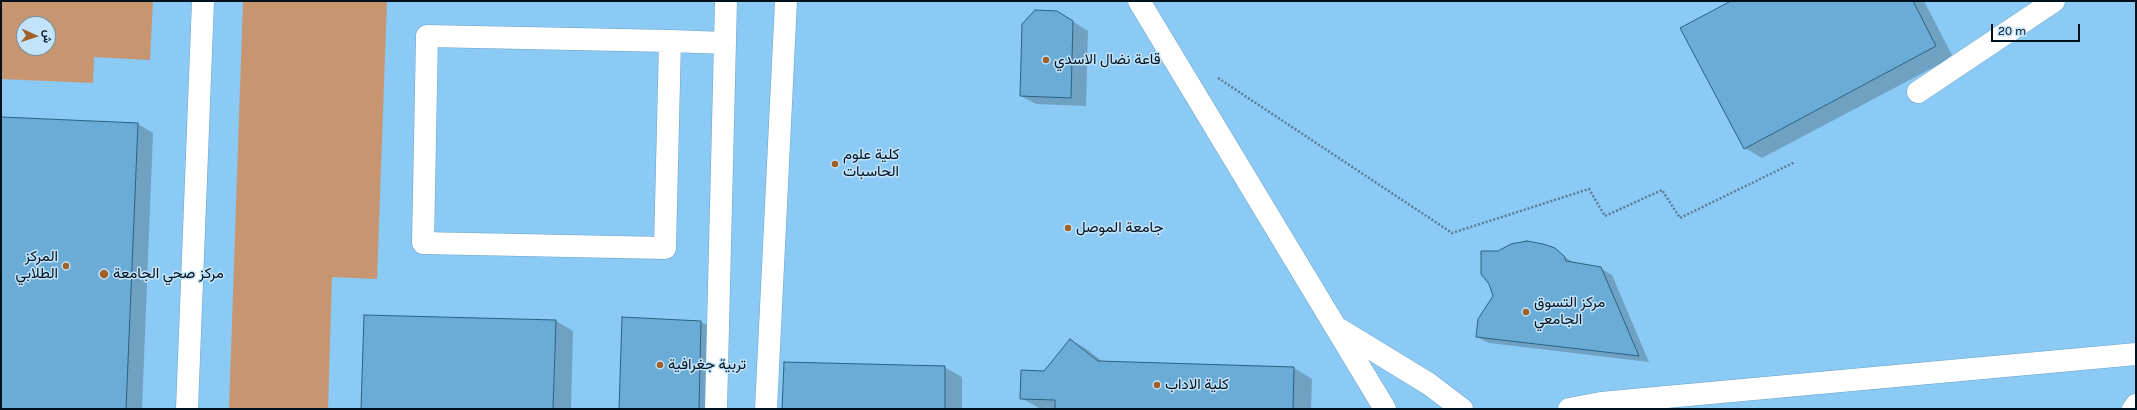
<!DOCTYPE html>
<meta charset="utf-8">
<style>
body{margin:0}
#map{position:relative;width:2137px;height:410px;overflow:hidden;background:#a0d9ff;font-family:Karla,Vazirmatn,sans-serif}
canvas{display:block}
.frame{position:absolute;inset:0;border:2px solid #00111e;pointer-events:none}
.north{position:absolute;left:16px;top:16px;width:40px;height:40px;box-sizing:border-box;background:#c2e3fa;border:1px solid #748fa2;border-radius:50%;rotate:93deg;font-size:11px;font-weight:700;line-height:16px;text-align:center;color:#00111e}
.north::after{content:'';display:block;margin:auto;width:14px;height:18px;background:#a06029;clip-path:polygon(50% 0,100% 100%,50% 72%,0 100%)}
.scale{position:absolute;left:1991px;top:24px;width:89px;height:18px;box-sizing:border-box;border:2px solid #00111e;border-top:0;padding-left:5px;font-size:12px;line-height:14px;white-space:nowrap;color:#00111e;-webkit-text-stroke:3px #c2e3fa;paint-order:stroke}
</style>
<div id="map">
<canvas width="2137" height="410"></canvas>
<div class="frame"></div>
<div class="north">ش</div>
<div class="scale">20 m</div>
</div>
<script>
const ctx = document.querySelector('canvas').getContext('2d');
ctx.lineJoin = 'round';
function fillPath(path, color) {
  ctx.fillStyle = color;
  ctx.fill(path, 'evenodd');
}
function toPath(rows) {
  const path = new Path2D();
  for (const r of rows) {
    path.moveTo(r[0], r[1]);
    for (let i = 2; i < r.length; i += 2) path.lineTo(r[i], r[i + 1]);
  }
  return path;
}
function strokePath(path, color, width, dash) {
  ctx.strokeStyle = color;
  ctx.lineWidth = width;
  ctx.lineCap = dash ? 'butt' : 'round';
  ctx.setLineDash(dash || []);
  ctx.stroke(path);
}
function label(font, color, halo, rows, align = 'center') {
  ctx.font = font + ' Karla,Vazirmatn,sans-serif';
  ctx.lineWidth = 3;
  ctx.setLineDash([]);
  ctx.textBaseline = 'middle';
  ctx.strokeStyle = halo;
  ctx.fillStyle = color;
  for (const [text, x, y, turn = 0] of rows) {
    ctx.save();
    ctx.translate(x, y);
    ctx.rotate((+turn || 0) * Math.PI / 180);
    ctx.textAlign = isNaN(turn) ? turn : align;
    if (halo) ctx.strokeText(text, 0, 0);
    ctx.fillText(text, 0, 0);
    ctx.restore();
  }
}
fillPath(toPath([
 [1,1,2136,1,2136,409,1,409],
 [24,24,48,24,48,48,24,48]
]), '#8bcaf4');
fillPath(toPath([
 [1,1,153,1,150,60,94,57,93,83,1,79],
 [24,24,48,24,48,48,24,48],
 [243,1,387,1,377,279,332,277,328,409,229,409]
]), '#c79671');
fillPath(toPath([
 [1734,1,1924,1,1953,57,1762,158,1745,148],
 [1072,21,1088,31,1086,106,1036,104,1021,96],
 [1,118,138,124,153,133,142,409,1,409],
 [1554,249,1575,264,1600,268,1612,275,1649,362,1489,343,1477,337],
 [623,318,701,322,719,332,716,409,620,409],
 [556,321,573,331,571,409,362,409],
 [1071,340,1088,350,1103,362,1294,368,1312,379,1311,409,1056,409,1039,408,1021,398],
 [944,367,962,377,962,409,783,409]
]), '#0003');
const building = toPath([
 [1731,1,1913,1,1936,46,1744,149,1680,28,1731,1],
 [1035,10,1057,11,1073,21,1071,98,1020,96,1022,24,1035,10],
 [1,117,138,123,126,409,1,409,1,117],
 [1527,241,1543,244,1555,248,1564,256,1566,261,1601,267,1639,356,1476,337,1478,319,1493,296,1489,284,1481,274,1481,251,1498,251,1511,244,1527,241],
 [364,315,556,320,553,409,361,409,364,315],
 [622,317,701,321,699,409,619,409,622,317],
 [1070,339,1098,361,1294,367,1293,409,1055,409,1055,400,1020,399,1021,370,1044,371,1070,339],
 [784,362,945,366,945,409,782,409,784,362]
]);
fillPath(building, '#6aacd5');
strokePath(building, '#2b6282', 1);
const minor = toPath([
 [1139,1,1385,409],
 [427,36,670,41,665,248,423,243,427,36],
 [670,41,725,43],
 [1918,92,2054,1],
 [1339,329,1429,384,1462,409],
 [187,409,203,1],
 [716,409,726,1],
 [766,409,786,1],
 [1569,409,1601,403,2136,354],
 [2133,409,2136,405]
]);
strokePath(minor, '#6ba2c6', 23);
strokePath(toPath([
 [1218,78,1452,233,1589,189,1605,216,1662,190,1680,218,1795,162]
]), '#567c97', 2.5, [2, 2]);
strokePath(minor, '#fff', 22);
for (const [x, y, r, color] of [
 [1046,60,4,"#a06029"],
 [835,164,4,"#a06029"],
 [1068,228,4,"#a06029"],
 [66,266,4,"#a06029"],
 [104,274,5,"#a06029"],
 [1526,312,4,"#a06029"],
 [660,365,4,"#a06029"],
 [1157,385,4,"#a06029"]
]) {
  const dot = new Path2D();
  dot.arc(x, y, r, 0, 2 * Math.PI);
  ctx.fillStyle = color;
  ctx.fill(dot);
  strokePath(dot, '#c2e3fa', 1.5);
}
label('15px', '#00111e', '#c2e3fa', [
 ["قاعة نضال الاسدي",1054,60],
 ["كلية علوم",843,155],
 ["الحاسبات",843,172],
 ["جامعة الموصل",1076,228],
 ["المركز",58,257,"right"],
 ["الطلابي",58,274,"right"],
 ["مركز صحي الجامعة",113,274],
 ["مركز التسوق",1534,303],
 ["الجامعي",1534,320],
 ["تربية جغرافية",668,365],
 ["كلية الاداب",1165,385]
], 'left');
</script>
